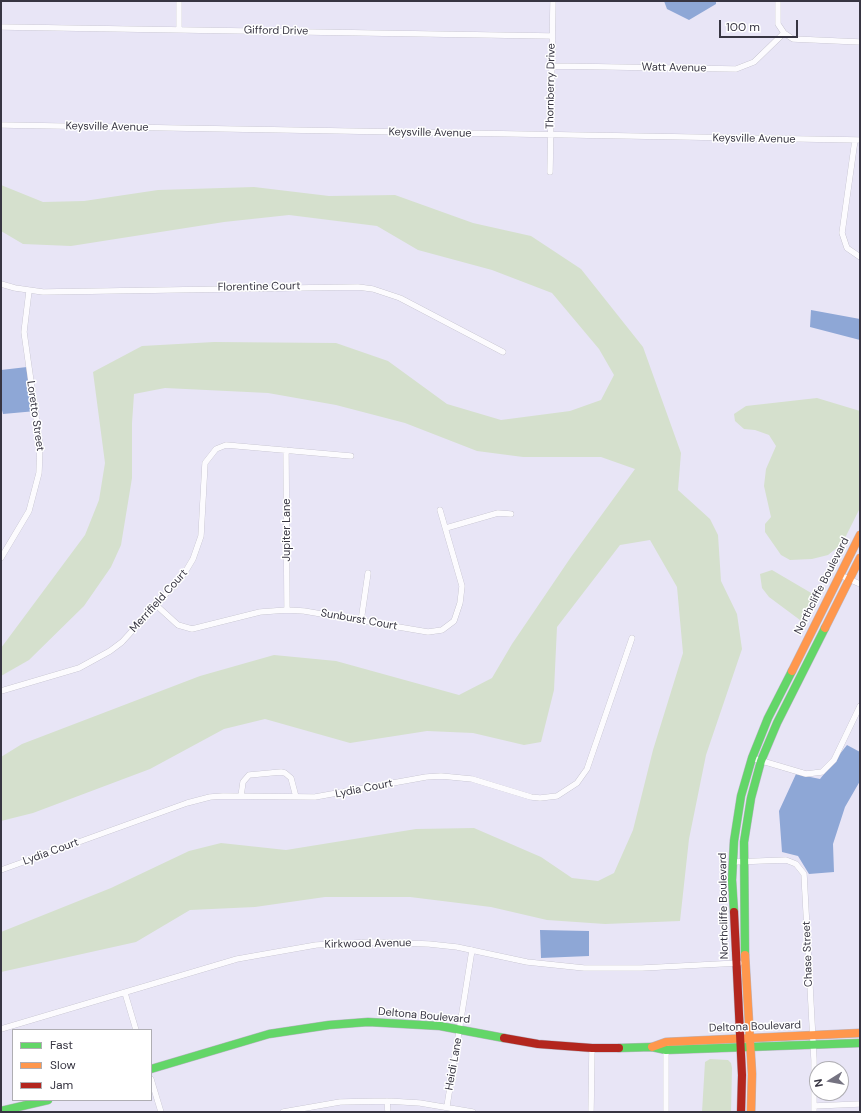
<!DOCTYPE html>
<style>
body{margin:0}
#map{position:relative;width:861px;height:1113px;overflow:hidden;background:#e8e5f6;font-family:"DM Sans",sans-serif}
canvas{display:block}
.frame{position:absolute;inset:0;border:2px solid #373542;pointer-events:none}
.legend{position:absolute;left:12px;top:1029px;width:140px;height:72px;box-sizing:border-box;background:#fff;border:1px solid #afaeb3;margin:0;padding:5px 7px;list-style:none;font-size:12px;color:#373542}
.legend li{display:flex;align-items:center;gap:8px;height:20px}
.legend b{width:20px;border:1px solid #afaeb3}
.north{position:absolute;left:809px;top:1061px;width:40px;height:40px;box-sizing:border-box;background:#fff;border:1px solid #afaeb3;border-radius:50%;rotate:259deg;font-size:11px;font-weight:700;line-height:16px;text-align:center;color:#373542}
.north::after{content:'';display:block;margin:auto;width:14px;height:18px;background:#757381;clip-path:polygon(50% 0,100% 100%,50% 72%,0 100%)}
.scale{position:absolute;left:719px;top:20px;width:79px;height:18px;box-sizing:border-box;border:2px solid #373542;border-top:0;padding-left:5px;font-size:12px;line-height:14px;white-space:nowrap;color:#373542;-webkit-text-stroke:3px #fff;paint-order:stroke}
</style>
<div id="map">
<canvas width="861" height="1113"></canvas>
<div class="frame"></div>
<ul class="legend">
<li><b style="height:5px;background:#63d668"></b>Fast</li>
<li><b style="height:5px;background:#ff974d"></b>Slow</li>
<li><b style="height:5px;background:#b3261e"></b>Jam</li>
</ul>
<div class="north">N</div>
<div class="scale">100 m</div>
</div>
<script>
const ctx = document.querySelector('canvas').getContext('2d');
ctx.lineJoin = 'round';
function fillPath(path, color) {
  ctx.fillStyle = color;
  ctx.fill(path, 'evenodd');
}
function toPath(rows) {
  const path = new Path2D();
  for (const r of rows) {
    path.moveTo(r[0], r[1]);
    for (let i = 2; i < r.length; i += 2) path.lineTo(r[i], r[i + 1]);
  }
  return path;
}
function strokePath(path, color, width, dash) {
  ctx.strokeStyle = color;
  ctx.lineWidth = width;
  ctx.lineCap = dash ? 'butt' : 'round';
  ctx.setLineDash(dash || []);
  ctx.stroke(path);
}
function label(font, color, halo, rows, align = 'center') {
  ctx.font = font + ' "DM Sans",sans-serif';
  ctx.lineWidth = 3;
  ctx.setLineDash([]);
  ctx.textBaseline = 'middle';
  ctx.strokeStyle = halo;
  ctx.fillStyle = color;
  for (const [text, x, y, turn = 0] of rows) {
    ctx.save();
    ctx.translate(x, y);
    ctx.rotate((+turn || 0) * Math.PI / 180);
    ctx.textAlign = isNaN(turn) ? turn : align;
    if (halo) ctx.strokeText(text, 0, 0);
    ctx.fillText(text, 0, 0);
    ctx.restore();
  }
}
fillPath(toPath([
 [1,185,43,202,84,201,158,190,254,187,329,196,395,195,473,223,531,236,581,269,643,347,681,453,678,490,710,519,718,535,721,581,737,614,742,649,706,755,689,839,680,921,605,924,547,920,491,907,410,897,325,897,255,907,190,910,136,942,1,972,1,932,111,888,189,851,221,843,286,850,416,829,474,828,541,857,572,878,598,881,614,873,633,830,653,750,683,653,677,587,650,540,620,545,557,627,554,690,541,742,524,745,473,733,427,731,350,743,265,719,224,729,150,769,33,813,1,821,1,757,22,744,200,676,274,655,336,661,459,695,492,678,512,644,571,557,635,469,601,457,523,457,477,451,405,423,336,405,268,393,165,388,134,394,132,423,132,478,121,545,111,567,84,606,29,660,1,676,1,648,85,535,99,500,105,463,93,372,142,346,214,342,336,343,388,361,447,404,501,420,570,411,601,400,614,375,599,349,552,293,492,270,418,250,377,226,289,215,224,222,71,246,23,244,1,231],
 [817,398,860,411,860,508,846,536,838,547,828,555,812,559,790,560,781,555,765,532,765,524,771,517,764,486,766,469,776,446,769,435,755,430,744,429,735,421,734,414,746,406],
 [772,570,818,597,804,623,769,597,762,588,760,574],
 [710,1059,728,1060,731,1063,732,1068,731,1112,702,1112,705,1062]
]), '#d5e0cd');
fillPath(toPath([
 [664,1,716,1,716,4,689,20,667,9],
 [811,310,860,319,860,340,810,327],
 [27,367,36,411,3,414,1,406,1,370],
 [847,745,860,752,860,781,845,807,833,844,834,872,809,874,798,856,782,852,779,811,796,774,820,779],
 [540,930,589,931,589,956,541,958]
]), '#8ea7d6');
const street = toPath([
 [778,1,778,24,784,33,793,39,860,42],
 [1,27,552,36],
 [179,30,179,1],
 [551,66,736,69,754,62,784,33],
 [1,125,860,140],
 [855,140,842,233,847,248,860,257],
 [550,172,553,1],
 [1,284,15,288,43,292,358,287,373,289,400,298,503,352],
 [286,450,287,610],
 [446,528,498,513,511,514],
 [1,558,29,511,39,473,40,445,24,332,29,291],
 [840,575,860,584],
 [156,605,178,625,192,629,260,612,287,610,304,611,428,632,442,630,454,621,460,603,462,586,440,510],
 [361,621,368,573],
 [1,691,79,668,110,651,122,642,184,574,193,559,201,536,205,463,216,449,226,445,351,456],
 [752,758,806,774,822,772,834,760,860,706],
 [241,796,243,782,249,775,281,772,285,773,291,778,296,797],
 [733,862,786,860,796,864,804,874,814,1060,814,1112],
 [1,870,187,803,210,797,223,796,315,797,426,777,441,776,472,779,531,797,540,798,557,796,577,783,587,769,632,638],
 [125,993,136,1030],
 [1,1029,237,959,316,945,372,942,429,944,457,947,527,962,584,968,642,968,739,963],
 [666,1046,666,1112],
 [151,1079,161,1112],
 [387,1101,388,1112],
 [447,1106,472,950],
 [814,1106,860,1104],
 [283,1112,340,1102,387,1101,420,1103,473,1112],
 [591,1112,592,1048]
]);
const fast = toPath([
 [734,912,732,880,734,841,741,796,752,758,768,718,792,671],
 [745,955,744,842,751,798,761,761,777,723,825,628],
 [619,1048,652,1047,666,1050,860,1043],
 [151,1069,269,1034,329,1025,368,1022,440,1026,504,1038],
 [1,1111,48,1100]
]);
const slow = toPath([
 [825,628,860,558],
 [792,671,860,535],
 [745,955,752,1074,751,1112],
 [652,1047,666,1042,860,1033]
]);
const jam = toPath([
 [734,912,742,1075,741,1112],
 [504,1038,538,1044,592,1048,619,1048]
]);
strokePath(street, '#b8b6c3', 6);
strokePath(fast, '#b8b6c3', 9);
strokePath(slow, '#b8b6c3', 9);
strokePath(jam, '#b8b6c3', 9);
strokePath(street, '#fcfbfe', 5.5);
strokePath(fast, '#63d668', 8);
strokePath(slow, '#ff974d', 8);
strokePath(jam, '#b3261e', 8);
label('11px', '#373542', '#fff', [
 ["Gifford Drive",276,31,1],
 ["Watt Avenue",674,68,1],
 ["Thornberry Drive",551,86,-89],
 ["Keysville Avenue",107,127,1],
 ["Keysville Avenue",430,133,1],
 ["Keysville Avenue",754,139,1],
 ["Florentine Court",259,287,-1],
 ["Loretto Street",35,416,82],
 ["Jupiter Lane",287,530,-90],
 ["Northcliffe Boulevard",822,586,-63],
 ["Merrifield Court",159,601,-48],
 ["Sunburst Court",359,620,10],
 ["Lydia Court",364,789,-11],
 ["Lydia Court",51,852,-20],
 ["Northcliffe Boulevard",724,906,-91],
 ["Kirkwood Avenue",368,944,-1],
 ["Chase Street",808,954,-92],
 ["Deltona Boulevard",424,1016,5],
 ["Deltona Boulevard",755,1027,-2],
 ["Heidi Lane",454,1064,-80]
]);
</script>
